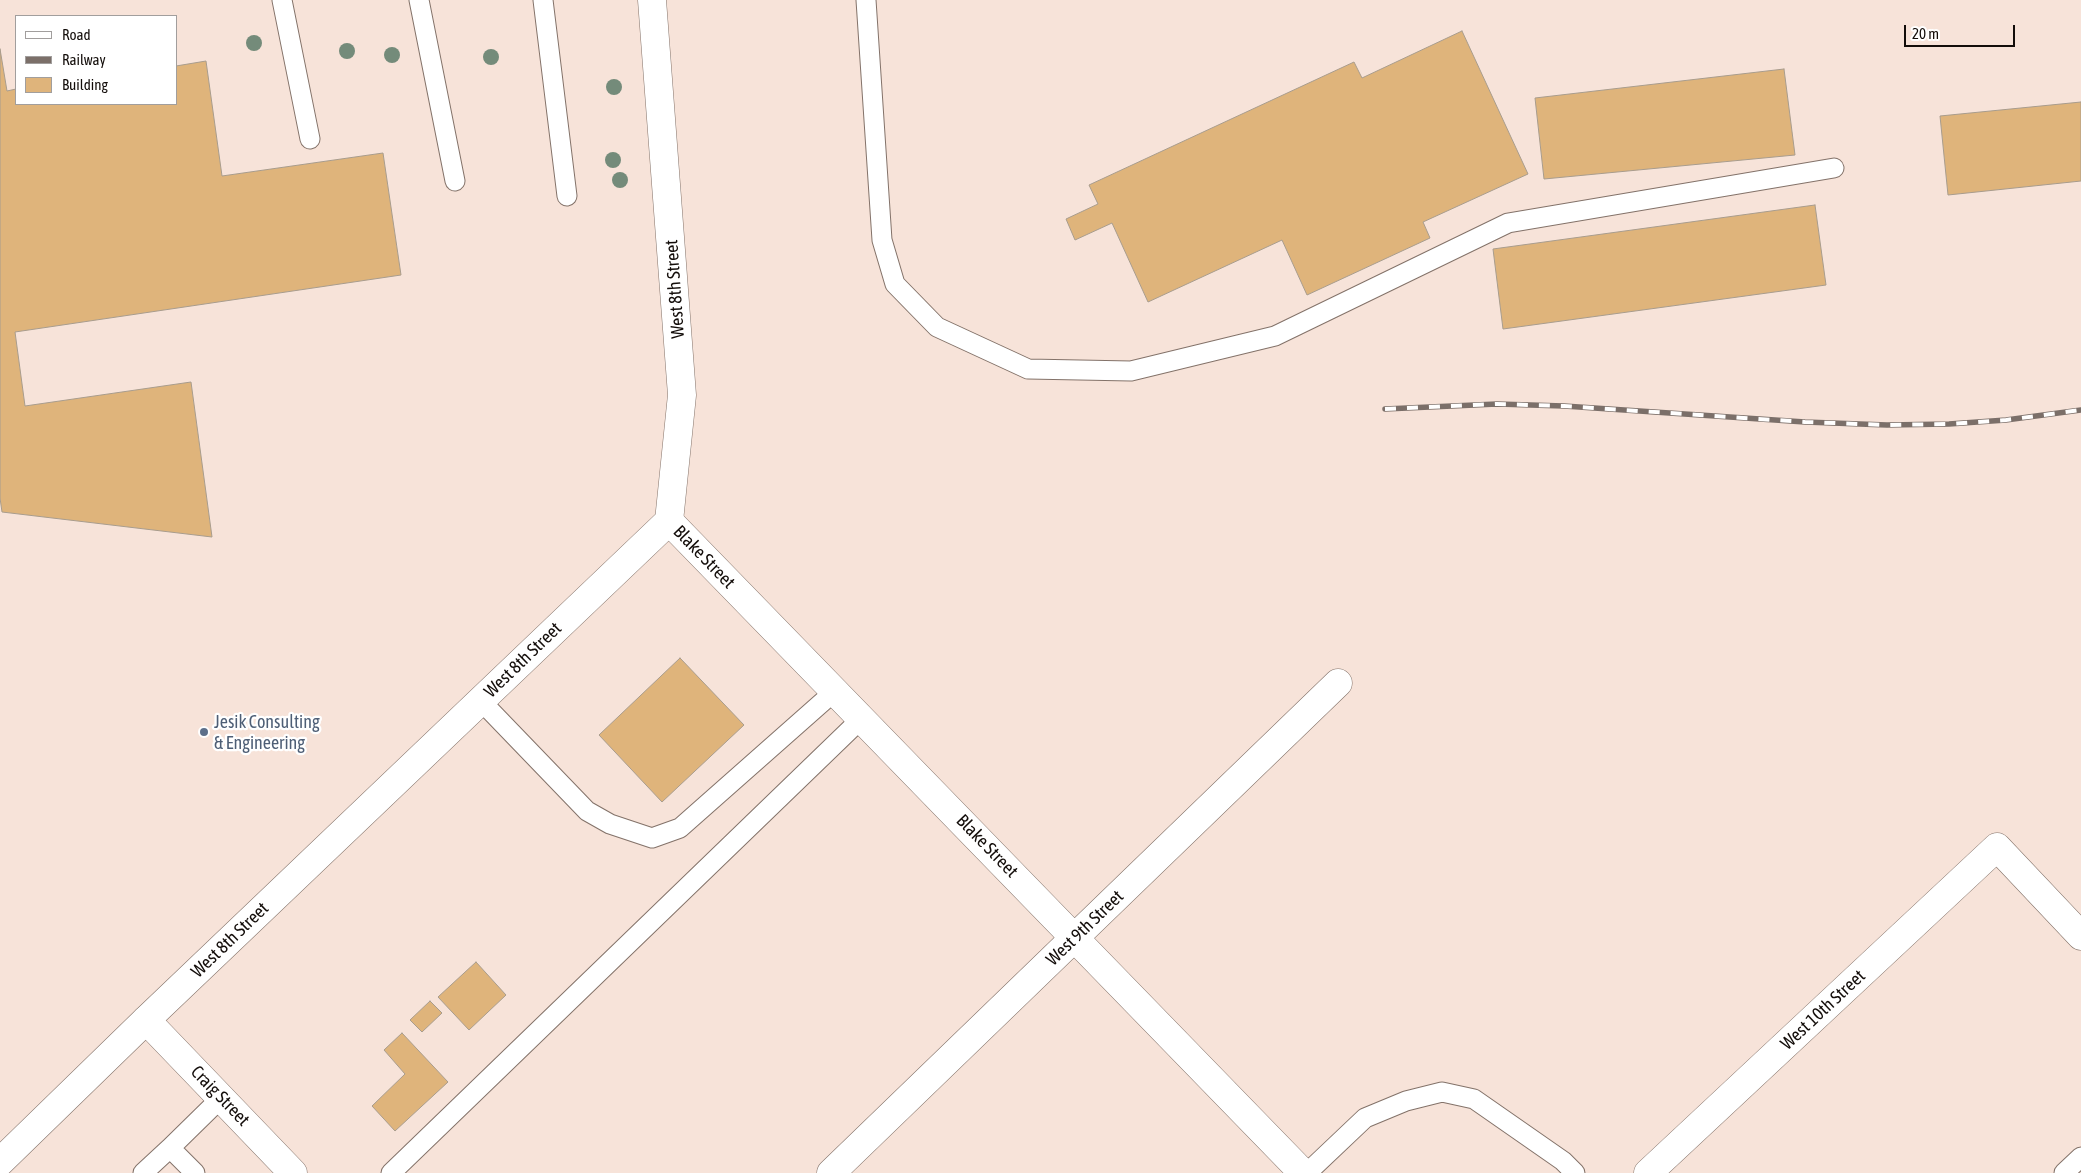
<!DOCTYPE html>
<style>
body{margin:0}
#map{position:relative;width:2081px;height:1173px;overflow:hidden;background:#f7e3d9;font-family:"Asap Condensed",sans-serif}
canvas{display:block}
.legend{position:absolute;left:15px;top:15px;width:162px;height:90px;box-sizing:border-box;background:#fff;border:1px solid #a19e9d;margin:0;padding:6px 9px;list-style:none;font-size:15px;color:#130d0a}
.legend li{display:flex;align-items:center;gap:10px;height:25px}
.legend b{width:25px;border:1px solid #a19e9d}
.scale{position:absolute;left:1904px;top:25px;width:111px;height:22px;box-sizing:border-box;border:2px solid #130d0a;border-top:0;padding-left:6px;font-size:15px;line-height:18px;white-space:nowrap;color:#130d0a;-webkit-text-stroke:4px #fff;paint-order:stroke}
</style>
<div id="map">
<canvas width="2081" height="1173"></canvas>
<ul class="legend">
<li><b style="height:6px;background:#fff"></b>Road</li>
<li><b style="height:6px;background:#7b6f69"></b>Railway</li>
<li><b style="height:14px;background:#dfb47b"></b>Building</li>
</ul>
<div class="scale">20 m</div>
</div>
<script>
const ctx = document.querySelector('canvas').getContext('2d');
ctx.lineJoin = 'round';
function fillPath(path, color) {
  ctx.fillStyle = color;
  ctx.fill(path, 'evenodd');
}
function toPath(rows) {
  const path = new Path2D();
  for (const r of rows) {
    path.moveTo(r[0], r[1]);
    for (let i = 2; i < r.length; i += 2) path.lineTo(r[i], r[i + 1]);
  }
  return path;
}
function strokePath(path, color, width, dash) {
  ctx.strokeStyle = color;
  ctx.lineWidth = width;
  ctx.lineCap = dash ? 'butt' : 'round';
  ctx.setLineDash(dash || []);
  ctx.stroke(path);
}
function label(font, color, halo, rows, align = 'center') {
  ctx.font = font + ' "Asap Condensed",sans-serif';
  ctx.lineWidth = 4.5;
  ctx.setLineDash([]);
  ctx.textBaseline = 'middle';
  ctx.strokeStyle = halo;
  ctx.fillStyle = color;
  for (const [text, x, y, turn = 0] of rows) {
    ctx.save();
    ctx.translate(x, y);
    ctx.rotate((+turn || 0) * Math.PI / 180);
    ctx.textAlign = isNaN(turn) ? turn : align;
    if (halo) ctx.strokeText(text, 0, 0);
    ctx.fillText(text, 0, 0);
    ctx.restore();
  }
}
const building = toPath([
 [1462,31,1528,174,1423,222,1430,238,1307,295,1282,240,1148,302,1112,223,1075,240,1066,219,1098,204,1089,185,1354,62,1362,78,1462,31],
 [0,49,7,91,16,89,16,104,176,104,176,66,206,61,222,176,383,153,401,275,15,332,25,406,191,382,212,537,2,512,0,498,0,49],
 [1784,69,1795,155,1544,179,1535,98,1784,69],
 [2081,102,2081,181,1948,195,1940,116,2081,102],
 [1815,205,1826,285,1503,329,1493,249,1815,205],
 [680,658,744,725,662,802,599,735,680,658],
 [476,962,506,995,469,1030,438,997,476,962],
 [430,1001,442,1013,422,1032,410,1020,430,1001],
 [402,1033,448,1082,395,1131,372,1106,405,1074,384,1050,402,1033]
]);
fillPath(building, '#dfb47b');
strokePath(building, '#a89c8d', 1);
const service = toPath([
 [282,0,310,139],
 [419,0,455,181],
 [543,0,567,196],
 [866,0,882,240,895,284,937,327,1028,369,1131,371,1275,336,1508,223,1834,168],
 [481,701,587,811,610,824,652,838,680,828,835,691],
 [170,1148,221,1098],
 [143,1173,170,1148,195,1173],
 [391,1173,861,719],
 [1307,1173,1365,1118,1406,1101,1442,1092,1474,1099,1563,1161,1575,1173],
 [2064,1173,2081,1157]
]);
const minor = toPath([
 [669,521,1303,1173],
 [146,1020,293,1173],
 [831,1173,1338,683],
 [1648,1173,1997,847,2081,936]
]);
const tertiary = toPath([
 [0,1162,146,1020,669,521,682,395,652,0]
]);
strokePath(service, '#837269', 21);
strokePath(minor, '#837269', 29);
strokePath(tertiary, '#837269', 29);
strokePath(service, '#fff', 19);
strokePath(minor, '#fff', 28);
strokePath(tertiary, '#fff', 28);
const rail = toPath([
 [1385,409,1497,404,1564,406,1805,422,1887,425,1949,424,2006,420,2081,410]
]);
strokePath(rail, '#7b6f69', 5.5);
strokePath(rail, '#fff', 4, [11]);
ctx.fillStyle = '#748b7a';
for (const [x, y] of [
 [254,43],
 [347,51],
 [392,55],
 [491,57],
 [614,87],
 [613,160],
 [620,180]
]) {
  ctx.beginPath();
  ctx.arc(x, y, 8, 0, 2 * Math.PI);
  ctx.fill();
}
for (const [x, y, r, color] of [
 [204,732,5,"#5c6f8a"]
]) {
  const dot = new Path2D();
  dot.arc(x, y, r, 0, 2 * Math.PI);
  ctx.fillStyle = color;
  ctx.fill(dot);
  strokePath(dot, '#fff', 2);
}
label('18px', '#130d0a', '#fff', [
 ["West 8th Street",675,289,-94],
 ["Blake Street",704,557,46],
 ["West 8th Street",523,660,-44],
 ["Blake Street",987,846,46],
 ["West 9th Street",1085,928,-44],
 ["West 8th Street",230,940,-44],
 ["West 10th Street",1823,1010,-43],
 ["Craig Street",220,1096,46]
]);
label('18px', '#4e5e75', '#fff', [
 ["Jesik Consulting",214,722],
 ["& Engineering",214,743]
], 'left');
</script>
